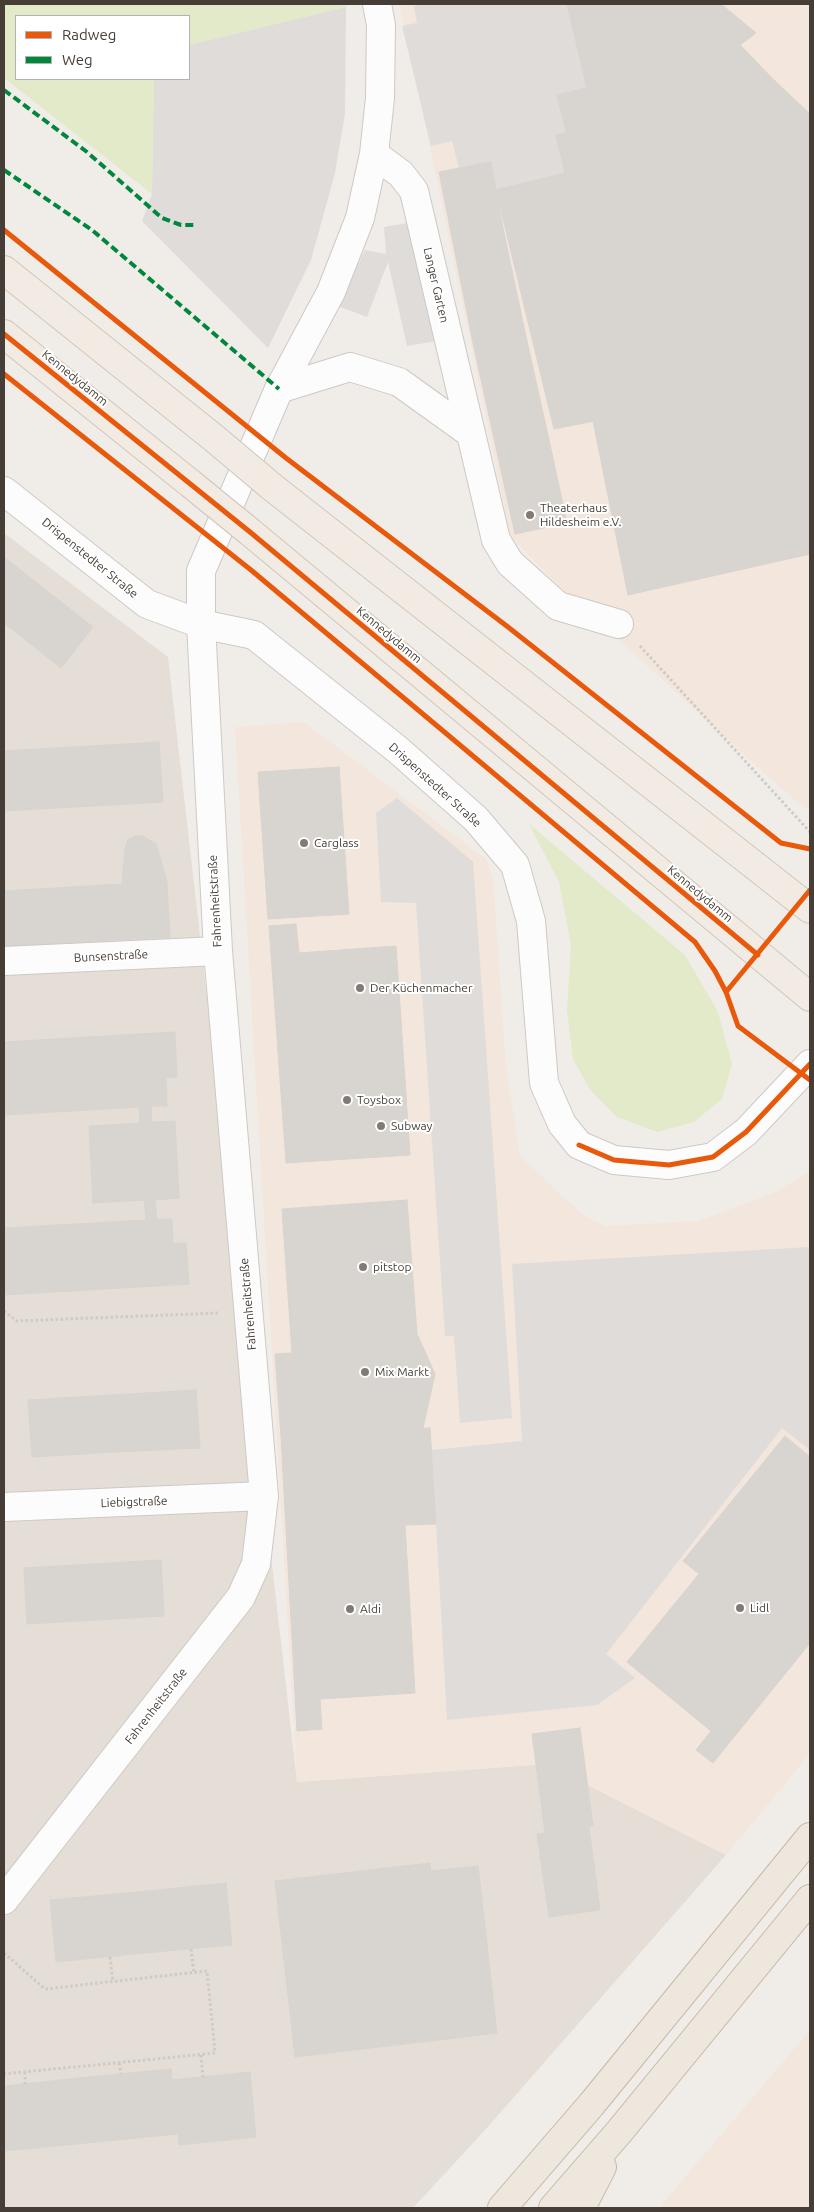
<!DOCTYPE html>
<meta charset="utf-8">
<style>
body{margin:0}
#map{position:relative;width:814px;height:2212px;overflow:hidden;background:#f0ede9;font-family:Ubuntu,sans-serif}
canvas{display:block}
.frame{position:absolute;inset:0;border:5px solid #463d36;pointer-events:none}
.legend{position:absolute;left:15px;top:15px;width:175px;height:65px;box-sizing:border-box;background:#fff;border:1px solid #b5b1af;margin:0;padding:6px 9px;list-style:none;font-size:15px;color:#463d36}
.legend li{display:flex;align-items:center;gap:10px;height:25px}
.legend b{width:25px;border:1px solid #b5b1af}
</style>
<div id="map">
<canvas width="814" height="2212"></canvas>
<div class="frame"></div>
<ul class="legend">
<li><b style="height:6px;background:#e8590c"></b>Radweg</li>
<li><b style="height:6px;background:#00873e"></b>Weg</li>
</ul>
</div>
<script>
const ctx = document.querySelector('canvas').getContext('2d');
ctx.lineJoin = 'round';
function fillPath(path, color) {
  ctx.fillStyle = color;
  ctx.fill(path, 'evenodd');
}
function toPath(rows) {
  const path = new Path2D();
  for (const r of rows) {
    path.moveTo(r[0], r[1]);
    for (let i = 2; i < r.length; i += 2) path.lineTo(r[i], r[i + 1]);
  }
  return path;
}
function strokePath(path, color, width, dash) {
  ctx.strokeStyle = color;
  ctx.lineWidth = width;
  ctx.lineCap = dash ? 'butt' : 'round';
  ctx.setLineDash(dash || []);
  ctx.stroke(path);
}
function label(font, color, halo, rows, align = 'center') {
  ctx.font = font + ' Ubuntu,sans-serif';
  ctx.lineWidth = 4;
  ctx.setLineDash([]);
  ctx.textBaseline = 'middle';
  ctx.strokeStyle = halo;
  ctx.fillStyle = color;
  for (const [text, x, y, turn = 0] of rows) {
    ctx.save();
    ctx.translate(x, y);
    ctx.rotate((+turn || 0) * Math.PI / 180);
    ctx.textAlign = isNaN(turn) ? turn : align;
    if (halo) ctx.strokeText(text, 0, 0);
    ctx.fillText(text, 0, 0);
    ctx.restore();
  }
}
fillPath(toPath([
 [4,533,168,657,297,1782,546,1764,726,1855,485,2130,413,2208,4,2208]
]), '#e4ded6');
fillPath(toPath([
 [400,4,810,4,810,810,793,799,564,590,511,538],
 [304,722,486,859,493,878,506,1066,520,1156,583,1215,606,1226,698,1221,776,1192,810,1171,810,1754,726,1855,546,1764,297,1782,235,727],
 [810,2030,810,2208,662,2208,663,2203]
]), '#f3e6dc');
fillPath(toPath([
 [4,4,345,4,346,7,189,45,189,16,16,16,16,79,154,79,152,194,4,78],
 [529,824,685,955,718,1012,732,1064,722,1099,694,1122,657,1132,617,1117,591,1091,573,1059,567,1010,571,945,559,882]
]), '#e2eac9');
fillPath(toPath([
 [424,4,567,4,587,88,557,96,566,132,556,135,565,173,496,190,491,162,459,168,452,141,431,146,402,26,417,23,414,6],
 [346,7,345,114,335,173,311,260,268,348,142,221,152,194,154,79,189,79,189,45],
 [413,222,437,341,407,346,388,262,367,317,338,306,365,250,386,254,384,227],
 [397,798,473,862,512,1418,460,1423,454,1336,445,1336,416,903,381,902,376,813],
 [810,1247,810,1450,782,1428,606,1654,635,1678,597,1705,447,1720,432,1450,522,1441,512,1264]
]), '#dfdcd9');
const building = toPath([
 [567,4,721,4,756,33,740,45,775,81,566,132,557,95,587,88,567,4],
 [775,81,810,114,810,378,554,429,496,190,565,173,556,135,775,81],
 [491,162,503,228,452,238,439,172,491,162],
 [503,228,525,332,473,343,452,238,503,228],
 [525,332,549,440,497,452,473,343,525,332],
 [810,378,810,554,628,595,593,421,810,378],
 [549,440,567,523,515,534,497,452,549,440],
 [4,557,93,627,61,668,4,623,4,557],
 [159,742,163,802,4,811,4,751,159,742],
 [339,767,349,914,268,919,258,772,339,767],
 [135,836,143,836,156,844,167,882,170,937,4,946,4,861,5,891,122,884,125,848,128,840,135,836],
 [296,924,299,953,396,946,410,1155,286,1163,269,926,296,924],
 [175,1032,177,1077,166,1078,167,1106,151,1106,152,1122,175,1121,179,1198,155,1200,157,1219,172,1219,173,1243,186,1243,189,1284,4,1295,4,1228,146,1220,144,1200,93,1203,89,1126,140,1123,139,1107,4,1115,4,1042,175,1032],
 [407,1200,417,1334,435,1374,423,1428,281,1436,275,1354,292,1353,282,1209,407,1200],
 [196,1390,200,1448,116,1452,112,1395,196,1390],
 [112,1395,116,1452,32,1457,28,1400,112,1395],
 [430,1428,436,1524,405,1525,415,1693,320,1699,322,1729,297,1731,281,1436,430,1428],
 [785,1436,810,1457,810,1643,713,1763,696,1750,711,1731,627,1662,699,1574,683,1561,785,1436],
 [161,1560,164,1616,96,1620,92,1564,161,1560],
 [92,1564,96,1620,27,1624,24,1568,92,1564],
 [580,1728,593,1826,545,1833,532,1734,580,1728],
 [589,1827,600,1910,549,1917,537,1834,589,1827],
 [430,1863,431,1871,478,1866,497,2033,295,2057,275,1881,430,1863],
 [226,1883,232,1945,144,1953,138,1892,226,1883],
 [138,1892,144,1953,56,1962,50,1900,138,1892],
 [171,2069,177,2134,86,2143,79,2078,171,2069],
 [250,2072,256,2137,179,2145,172,2080,250,2072],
 [79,2078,86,2143,4,2151,4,2086,79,2078]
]);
fillPath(building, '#d8d4d0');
strokePath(building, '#d8d4cf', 1);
const minor = toPath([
 [374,154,401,174,414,191,496,540,510,563,558,606,619,624],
 [279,389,350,367,399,382,470,433],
 [4,491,147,604,201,624,254,635,398,750,476,819,515,865,531,921,544,1083,562,1124,579,1145,614,1160,669,1165,713,1157,746,1132,810,1064],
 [4,961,218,951],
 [4,1507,264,1496],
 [4,1900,241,1597,256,1564,264,1496,218,951,201,624,201,571,279,389,331,292,360,218,374,154,380,98,381,25,377,4]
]);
const primary = toPath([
 [4,270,215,439],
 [4,334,191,484],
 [272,487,810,909],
 [250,532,810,997]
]);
const trunk = toPath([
 [502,2208,591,2105,810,1837],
 [553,2208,619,2132,810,1899],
 [581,2208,602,2167]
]);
strokePath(minor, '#cdc9c5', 30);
strokePath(primary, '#d2c6b6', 30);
strokePath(trunk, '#c8b7a5', 30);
strokePath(toPath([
 [640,646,810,832],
 [4,1311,17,1321,218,1313],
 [191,1949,194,1973],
 [4,1953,45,1989,207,1971,215,2053,4,2074],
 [110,1957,113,1982],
 [201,2055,203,2077],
 [119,2063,121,2074],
 [25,2072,25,2084]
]), '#cecbc7', 3, [2.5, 2.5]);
strokePath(minor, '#fdfcfc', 28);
strokePath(primary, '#f1ebe4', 28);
strokePath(trunk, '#eee7de', 28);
const primaryBridge = toPath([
 [215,439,272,487],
 [191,484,250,532]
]);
strokePath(primaryBridge, '#d2c6b6', 30, []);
strokePath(primaryBridge, '#f1ebe4', 28);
strokePath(toPath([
 [4,90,87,152,162,218,181,225,194,225],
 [4,170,92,230,279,389]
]), '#00873e', 4, [8, 4]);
strokePath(toPath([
 [4,230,286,458,508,627,781,843,810,849],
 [4,334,250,532,758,955],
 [4,374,251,570,695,942,715,971,726,992],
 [810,890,726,992,738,1026,810,1080],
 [579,1145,614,1160,669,1165,713,1157,746,1132,810,1064]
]), '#e8590c', 5);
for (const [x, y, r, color] of [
 [530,515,5,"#827b75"],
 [304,843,5,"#827b75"],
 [360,988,5,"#827b75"],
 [347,1100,5,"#827b75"],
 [381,1126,5,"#827b75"],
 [363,1267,5,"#827b75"],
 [365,1372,5,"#827b75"],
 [740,1608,5,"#827b75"],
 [350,1609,5,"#827b75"]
]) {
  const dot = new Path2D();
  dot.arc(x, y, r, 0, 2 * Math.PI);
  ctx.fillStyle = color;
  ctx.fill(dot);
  strokePath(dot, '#fff', 2);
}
label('12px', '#463d36', '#fff', [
 ["Langer Garten",436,285,77],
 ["Kennedydamm",75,378,39],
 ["Drispenstedter Straße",90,558,39],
 ["Kennedydamm",389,635,40],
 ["Drispenstedter Straße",435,785,42],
 ["Kennedydamm",700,894,40],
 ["Fahrenheitstraße",215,901,-93],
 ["Bunsenstraße",111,956,-3],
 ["Fahrenheitstraße",248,1304,-95],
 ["Liebigstraße",134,1502,-2],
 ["Fahrenheitstraße",156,1706,-52]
]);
label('12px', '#463d36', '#fff', [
 ["Theaterhaus",540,508],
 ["Hildesheim e.V.",540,522],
 ["Carglass",314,843],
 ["Der Küchenmacher",370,988],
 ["Toysbox",357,1100],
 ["Subway",391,1126],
 ["pitstop",373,1267],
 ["Mix Markt",375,1372],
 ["Lidl",750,1608],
 ["Aldi",360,1609]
], 'left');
</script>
